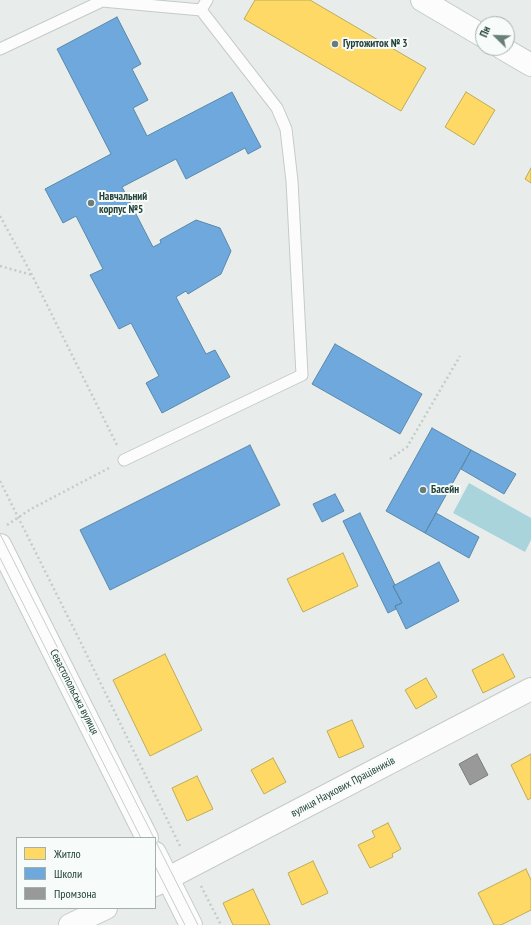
<!DOCTYPE html>
<meta charset="utf-8">
<style>
body{margin:0}
#map{position:relative;width:531px;height:925px;overflow:hidden;background:#e8edeb;font-family:"PT Sans Narrow",sans-serif}
canvas{display:block}
.legend{position:absolute;left:16px;top:837px;width:140px;height:72px;box-sizing:border-box;background:#f7fbf9;border:1px solid #a3b1ad;margin:0;padding:5px 7px;list-style:none;font-size:12px;color:#24423a}
.legend li{display:flex;align-items:center;gap:8px;height:20px}
.legend b{width:20px;border:1px solid #a3b1ad}
.north{position:absolute;left:475px;top:16px;width:40px;height:40px;box-sizing:border-box;background:#f7fbf9;border:1px solid #a3b1ad;border-radius:50%;rotate:293deg;font-size:11px;font-weight:700;line-height:16px;text-align:center;color:#24423a}
.north::after{content:'';display:block;margin:auto;width:14px;height:18px;background:#697e78;clip-path:polygon(50% 0,100% 100%,50% 72%,0 100%)}
</style>
<div id="map">
<canvas width="531" height="925"></canvas>
<ul class="legend">
<li><b style="height:11px;background:#ffd966"></b>Житло</li>
<li><b style="height:11px;background:#6fa8dc"></b>Школи</li>
<li><b style="height:11px;background:#999"></b>Промзона</li>
</ul>
<div class="north">Пн</div>
</div>
<script>
const ctx = document.querySelector('canvas').getContext('2d');
ctx.lineJoin = 'round';
function fillPath(path, color) {
  ctx.fillStyle = color;
  ctx.fill(path, 'evenodd');
}
function toPath(rows) {
  const path = new Path2D();
  for (const r of rows) {
    path.moveTo(r[0], r[1]);
    for (let i = 2; i < r.length; i += 2) path.lineTo(r[i], r[i + 1]);
  }
  return path;
}
function strokePath(path, color, width, dash) {
  ctx.strokeStyle = color;
  ctx.lineWidth = width;
  ctx.lineCap = dash ? 'butt' : 'round';
  ctx.setLineDash(dash || []);
  ctx.stroke(path);
}
function label(font, color, halo, rows, align = 'center') {
  ctx.font = font + ' "PT Sans Narrow",sans-serif';
  ctx.lineWidth = 4;
  ctx.setLineDash([]);
  ctx.textBaseline = 'middle';
  ctx.strokeStyle = halo;
  ctx.fillStyle = color;
  for (const [text, x, y, turn = 0] of rows) {
    ctx.save();
    ctx.translate(x, y);
    ctx.rotate((+turn || 0) * Math.PI / 180);
    ctx.textAlign = isNaN(turn) ? turn : align;
    if (halo) ctx.strokeText(text, 0, 0);
    ctx.fillText(text, 0, 0);
    ctx.restore();
  }
}
fillPath(toPath([
 [469,483,531,518,531,540,525,552,453,513]
]), '#a9d4db');
const homes = toPath([
 [255,0,310,0,426,68,401,111,244,19,255,0],
 [466,92,495,110,474,145,445,127,466,92],
 [531,168,531,183,525,179,531,168],
 [343,553,358,586,303,612,287,579,343,553],
 [165,654,202,730,150,756,113,680,165,654],
 [503,654,515,677,483,693,472,670,503,654],
 [426,678,437,697,416,709,405,690,426,678],
 [352,720,364,747,339,758,327,731,352,720],
 [531,754,531,798,528,800,511,765,531,754],
 [273,758,286,782,264,794,251,770,273,758],
 [197,776,213,809,187,821,172,788,197,776],
 [388,823,401,849,392,854,393,857,370,868,358,845,375,837,372,831,388,823],
 [313,861,328,893,302,905,288,873,313,861],
 [526,869,531,880,531,910,501,925,494,925,478,893,526,869],
 [253,889,270,925,233,925,223,903,253,889]
]);
fillPath(homes, '#ffd966');
strokePath(homes, '#bdac59', 1);
const schools = toPath([
 [117,17,141,64,132,69,148,100,133,108,147,136,232,92,261,147,248,154,245,148,186,179,176,159,122,187,153,247,161,243,160,240,196,220,220,228,231,251,221,274,188,294,186,291,176,297,206,354,215,350,230,377,162,413,146,383,159,376,131,323,119,329,90,275,103,269,76,216,63,223,45,189,111,154,57,49,117,17],
 [335,344,422,394,400,434,312,384,335,344],
 [432,428,471,450,425,533,386,511,432,428],
 [250,445,280,505,110,590,80,530,250,445],
 [471,450,516,474,504,494,461,469,471,450],
 [335,494,344,511,322,522,313,504,335,494],
 [360,513,395,585,393,586,402,603,395,606,396,609,388,613,343,521,360,513],
 [436,513,479,537,469,558,425,533,436,513],
 [439,562,459,601,406,629,395,606,402,603,393,586,439,562]
]);
fillPath(schools, '#6fa8dc');
strokePath(schools, '#5889ab', 1);
const industry = toPath([
 [477,754,488,775,470,785,459,764,477,754]
]);
fillPath(industry, '#999');
strokePath(industry, '#767f7c', 1);
const service = toPath([
 [0,49,102,1,201,10],
 [124,460,302,375,292,181,286,129,277,108,201,10,207,0]
]);
const minor = toPath([
 [0,545,147,838],
 [155,853,191,925],
 [155,885,531,689],
 [70,925,106,908]
]);
const secondary = toPath([
 [422,0,483,36],
 [502,48,531,65]
]);
strokePath(service, '#c5cac8', 13);
strokePath(minor, '#c5cac8', 24);
strokePath(secondary, '#c3cbc8', 24);
strokePath(toPath([
 [0,216,32,275,117,445],
 [0,266,32,275],
 [390,459,407,447,460,356],
 [0,481,81,643,181,848],
 [7,525,31,509,109,468],
 [201,886,221,925]
]), '#c3ccca', 2.5, [2, 3]);
strokePath(service, '#fcfcfc', 11);
strokePath(minor, '#fcfcfc', 22);
strokePath(secondary, '#fcfcfc', 22);
strokePath(toPath([
 [0,534,154,838],
 [0,558,141,838],
 [155,840,198,925],
 [155,866,185,925]
]), '#c9cdcc', 1);
for (const [x, y, r, color] of [
 [335,44,4,"#697e78"],
 [91,203,4,"#697e78"],
 [423,490,4,"#697e78"]
]) {
  const dot = new Path2D();
  dot.arc(x, y, r, 0, 2 * Math.PI);
  ctx.fillStyle = color;
  ctx.fill(dot);
  strokePath(dot, '#f7fbf9', 1.5);
}
label('bold 11px', '#24423a', '#f7fbf9', [
 ["Гуртожиток № 3",343,44],
 ["Навчальний",99,197],
 ["корпус №5",99,210],
 ["Басейн",431,490]
], 'left');
label('11px', '#24423a', '#f7fbf9', [
 ["Севастопольська вулиця",74,692,63],
 ["вулиця Наукових Працівників",343,787,-28]
]);
</script>
